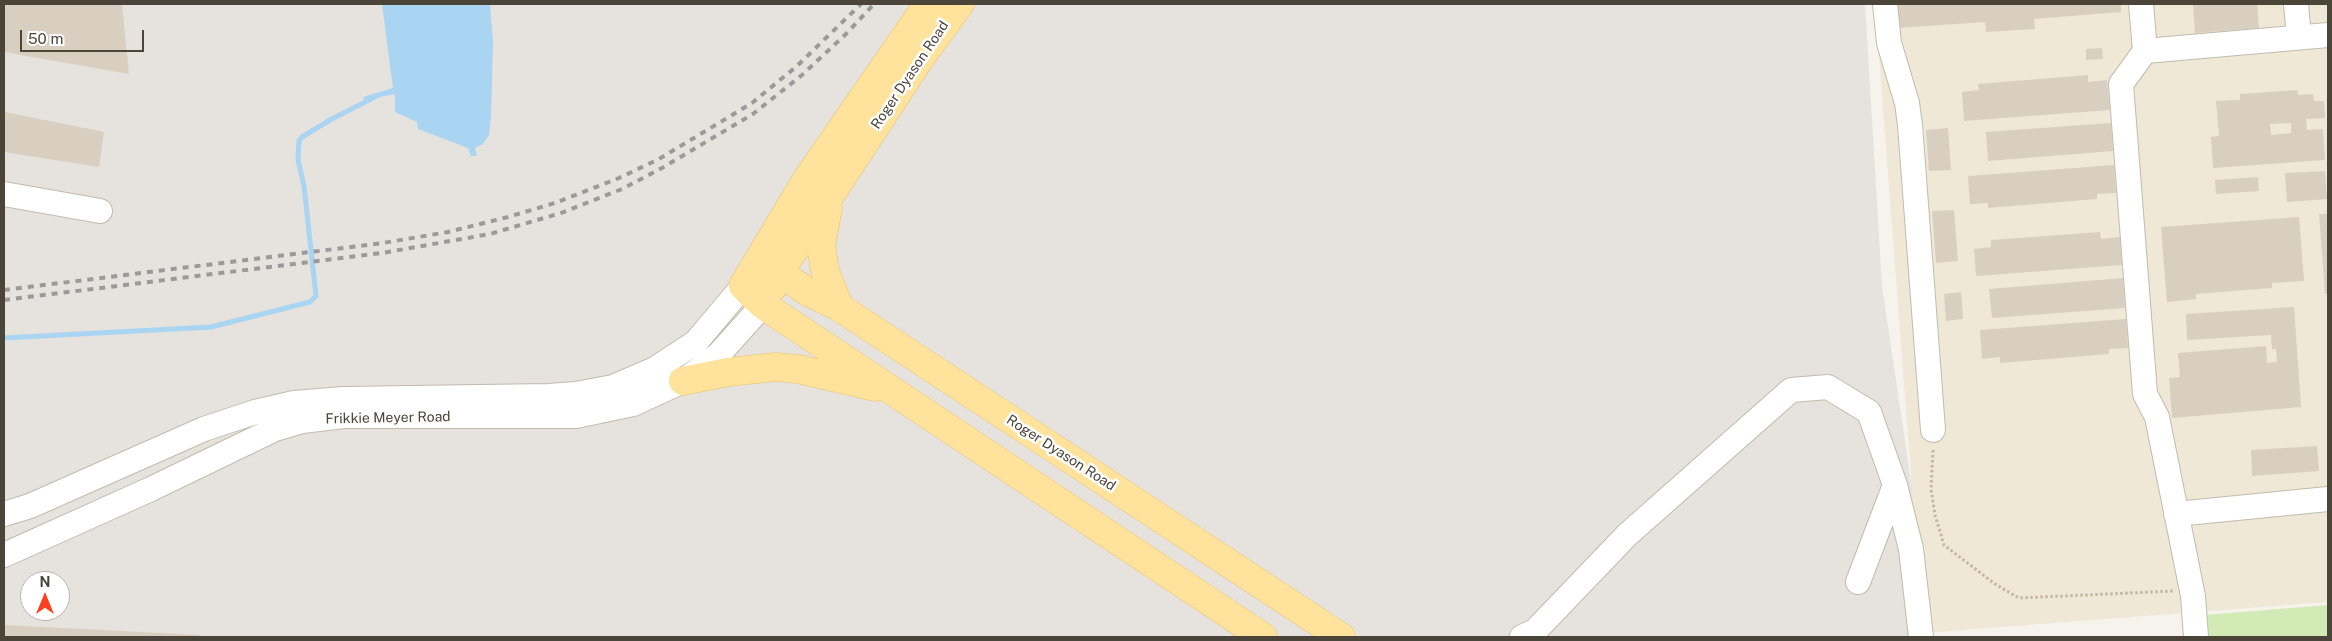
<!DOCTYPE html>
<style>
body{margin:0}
#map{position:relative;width:2332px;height:641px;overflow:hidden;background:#f6f3ec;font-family:"Public Sans",sans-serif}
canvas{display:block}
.frame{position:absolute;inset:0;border:5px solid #4b4439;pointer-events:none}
.north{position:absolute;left:20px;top:571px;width:50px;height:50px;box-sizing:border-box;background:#fff;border:1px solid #b7b4b0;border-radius:50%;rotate:0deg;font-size:14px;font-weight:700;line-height:20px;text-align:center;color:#4b4439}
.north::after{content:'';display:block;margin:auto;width:18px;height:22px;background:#fc3f1d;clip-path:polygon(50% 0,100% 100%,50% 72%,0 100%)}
.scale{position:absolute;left:20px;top:30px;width:124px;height:22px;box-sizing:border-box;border:2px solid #4b4439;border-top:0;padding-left:6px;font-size:15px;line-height:18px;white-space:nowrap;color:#4b4439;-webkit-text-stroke:4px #fff;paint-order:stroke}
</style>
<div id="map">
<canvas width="2332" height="641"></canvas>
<div class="frame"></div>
<div class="north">N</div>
<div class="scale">50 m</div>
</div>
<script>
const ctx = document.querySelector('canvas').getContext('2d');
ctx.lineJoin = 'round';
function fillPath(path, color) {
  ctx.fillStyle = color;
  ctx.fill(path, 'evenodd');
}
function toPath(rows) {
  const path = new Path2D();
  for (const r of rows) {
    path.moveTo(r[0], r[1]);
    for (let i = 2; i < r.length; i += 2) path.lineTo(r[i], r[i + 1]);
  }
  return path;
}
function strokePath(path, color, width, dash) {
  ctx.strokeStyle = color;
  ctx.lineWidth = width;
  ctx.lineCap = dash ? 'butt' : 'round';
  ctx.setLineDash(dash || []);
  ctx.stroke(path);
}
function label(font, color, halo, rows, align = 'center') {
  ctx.font = font + ' "Public Sans",sans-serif';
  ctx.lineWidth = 5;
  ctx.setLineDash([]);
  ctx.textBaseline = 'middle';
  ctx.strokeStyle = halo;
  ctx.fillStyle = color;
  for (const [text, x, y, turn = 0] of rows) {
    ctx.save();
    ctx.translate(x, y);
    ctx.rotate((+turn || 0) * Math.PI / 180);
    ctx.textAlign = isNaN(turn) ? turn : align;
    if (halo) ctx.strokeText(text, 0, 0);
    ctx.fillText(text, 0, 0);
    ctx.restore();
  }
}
fillPath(toPath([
 [4,4,1865,4,1882,286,1934,637,4,637],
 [30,581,60,581,60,611,30,611]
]), '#e6e2dd');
fillPath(toPath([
 [1875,4,2328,4,2328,602,1923,633]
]), '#efe8d6');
fillPath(toPath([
 [2328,605,2328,637,2212,637,2206,635,2205,615]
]), '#d2eab5');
fillPath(toPath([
 [382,4,490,4,493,42,491,117,489,135,483,144,475,148,477,156,471,156,468,148,418,129,417,122,395,112,395,94,380,97,366,104,363,97,393,88]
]), '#a9d4f2');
strokePath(toPath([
 [4,338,211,327,310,302,316,296,304,186,298,160,299,141,302,137,330,120,369,100]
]), '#a9d4f2', 5);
fillPath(toPath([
 [4,4,122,4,129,74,4,52],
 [1896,4,2121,4,2121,12,2034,19,2035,29,1986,32,1985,22,1898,28],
 [2193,4,2257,4,2259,28,2195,33],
 [2102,48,2103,59,2086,60,2086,49],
 [2088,75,2088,82,2107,80,2110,110,1964,121,1962,92,1979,90,1978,84],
 [2297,90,2298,95,2313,94,2314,101,2324,101,2325,118,2306,119,2307,130,2323,129,2325,160,2213,168,2211,137,2219,136,2216,101,2240,100,2240,94],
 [2291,123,2291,133,2271,135,2270,124],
 [4,112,104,132,99,167,4,152],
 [2111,123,2113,151,1988,161,1986,132],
 [1948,128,1951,170,1929,171,1926,130],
 [2114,165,2116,193,2097,194,2097,199,1988,208,1988,203,1970,204,1968,176],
 [2325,171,2327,199,2287,202,2285,173],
 [2258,177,2259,191,2216,194,2215,180],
 [1954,210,1958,261,1936,263,1932,211],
 [2319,214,2328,214,2328,294,2325,294],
 [2299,217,2304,281,2272,283,2272,288,2196,294,2196,299,2167,302,2161,227],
 [2100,232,2101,239,2120,237,2122,265,1976,276,1974,249,1991,247,1991,240],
 [2123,278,2125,308,1992,318,1989,289],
 [1961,292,1963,319,1946,321,1944,294],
 [2294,307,2301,407,2172,418,2169,378,2180,377,2178,353,2266,346,2267,363,2277,362,2276,349,2272,349,2271,335,2187,340,2186,314],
 [2126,319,2128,348,2109,349,2109,354,2000,363,2000,357,1982,359,1980,330],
 [2317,446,2319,471,2252,476,2251,450],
 [4,625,200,635,199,637,4,637]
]), '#d8cfc1');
const minor = toPath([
 [1885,4,1889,43,1907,103,1910,125,1933,430],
 [2141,4,2145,51,2328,35],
 [2296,4,2299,37],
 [2145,51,2121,84,2145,394,2157,417,2193,596,2196,637],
 [4,194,100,211],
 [4,514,30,506,204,429,255,412,294,403,343,399,548,396,576,394,613,387,655,369,696,342,743,286],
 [2176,514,2328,499],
 [4,555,151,489,275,429,302,421,344,416,576,416,633,404,683,381,719,354,763,305],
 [1858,582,1895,485],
 [1522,637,1535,631,1627,535,1791,390,1828,387,1869,412,1895,485,1911,549,1921,637]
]);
const major = toPath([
 [928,4,807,179,743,286,763,305,1263,637],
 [828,208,821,246,825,271,839,307],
 [759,259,808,292,839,307,1341,637],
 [772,288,779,273,921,57,960,4],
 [683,381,728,372,776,367,798,369,876,387]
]);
strokePath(minor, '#c2bbae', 26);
strokePath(major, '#e6c16a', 29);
strokePath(toPath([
 [1933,450,1931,489,1935,515,1944,545,1995,584,2012,594,2019,598,2174,591]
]), '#c4b79f', 3, [2.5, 2.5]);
strokePath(minor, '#fff', 24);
strokePath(major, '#ffe39c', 28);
strokePath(toPath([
 [4,290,383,243,448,232,508,217,555,203,619,178,659,159,752,103,797,66,861,4],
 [4,300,382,253,490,234,561,213,622,189,662,168,753,114,802,75,846,34,874,4]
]), '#9a9a9a', 4, [6, 6]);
label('14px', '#4b4439', '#fff', [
 ["Roger Dyason Road",910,75,-56],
 ["Frikkie Meyer Road",388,418,-1],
 ["Roger Dyason Road",1061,453,33]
]);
</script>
